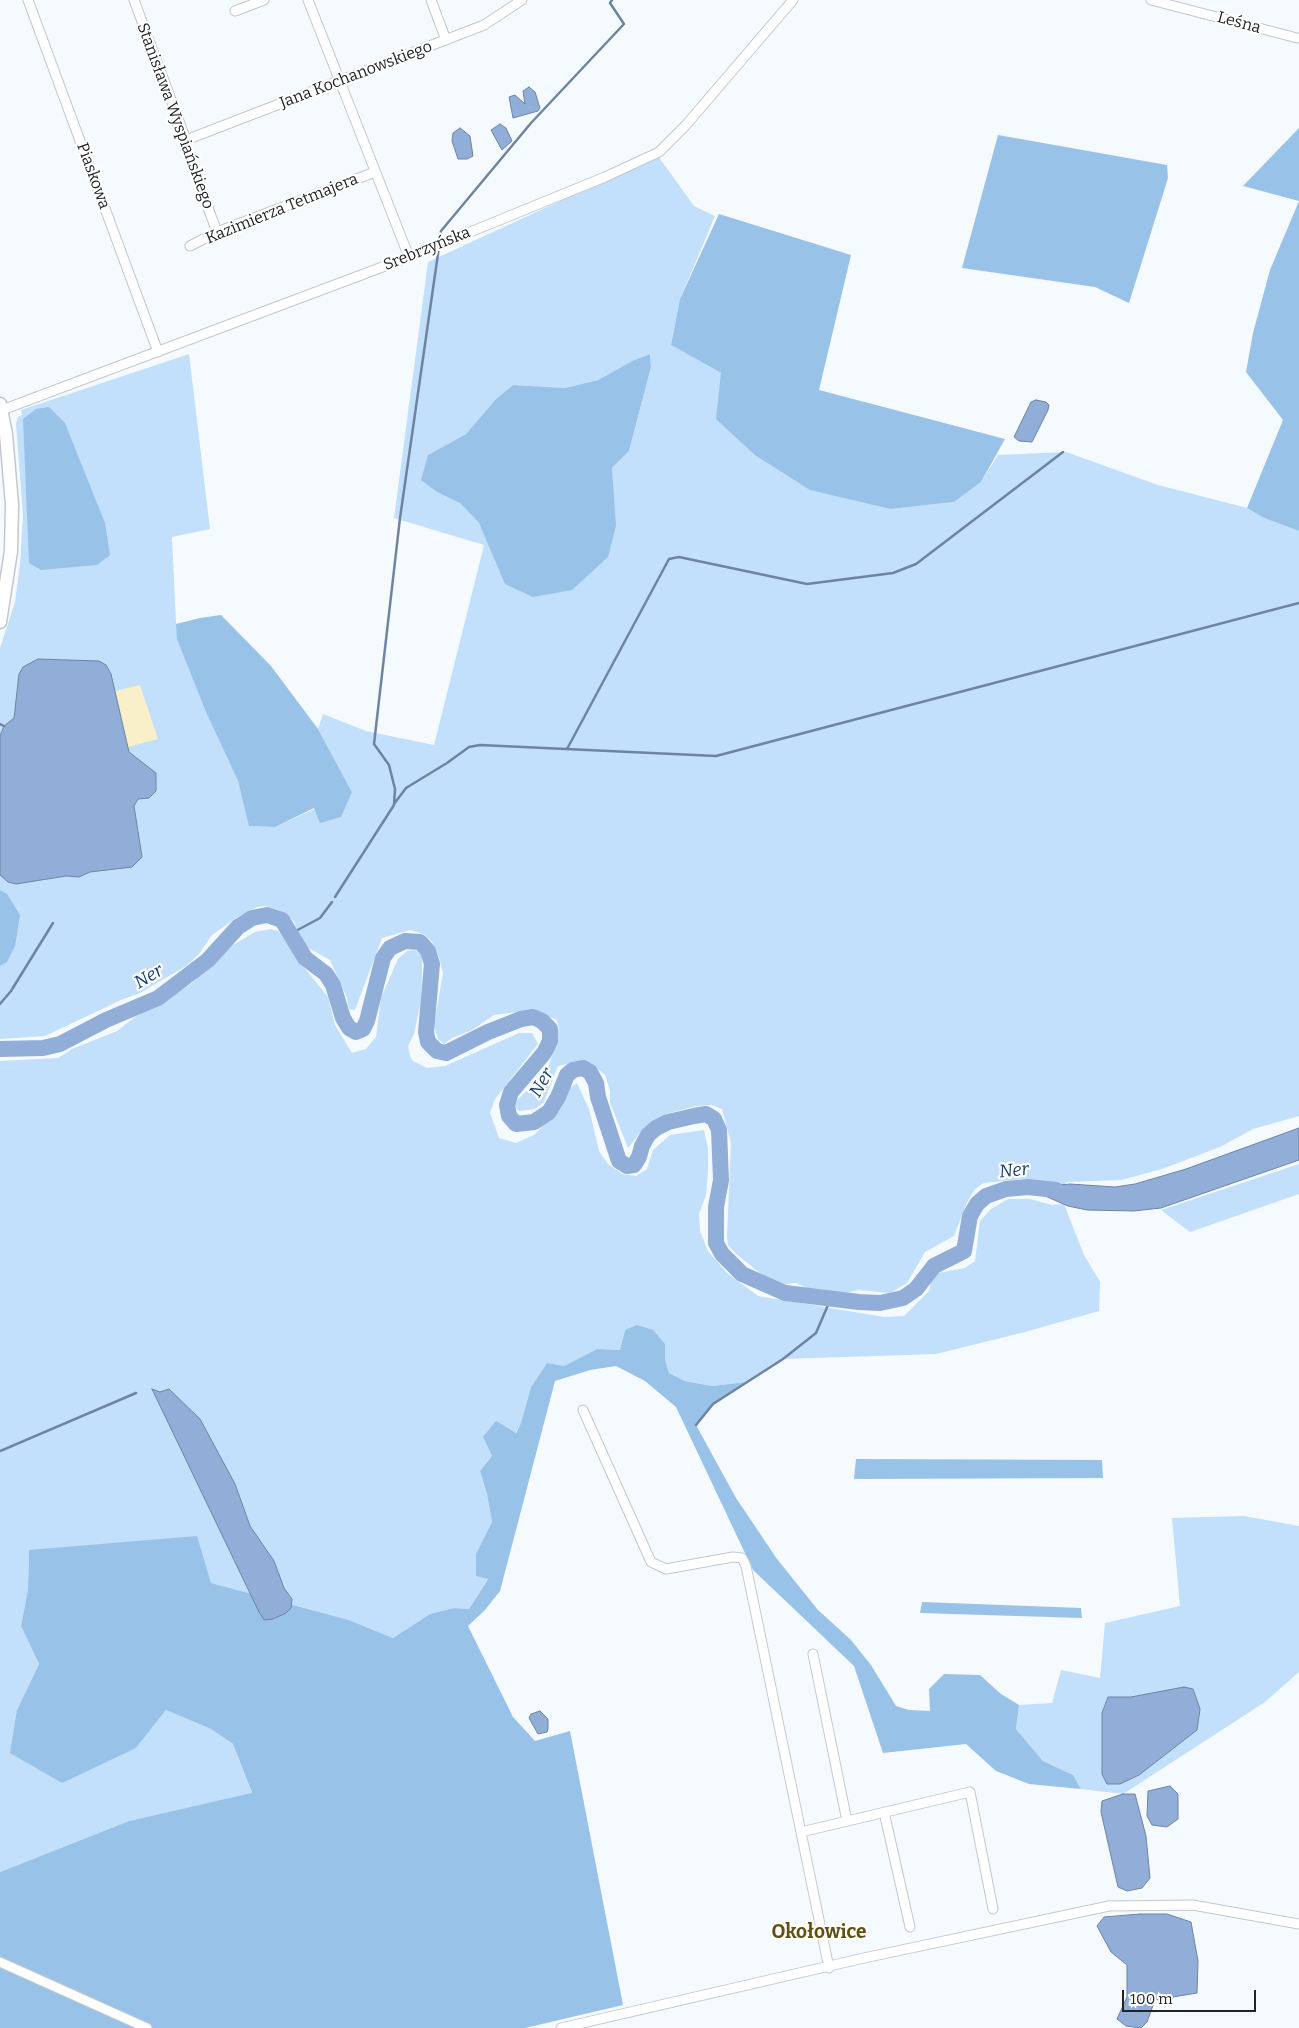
<!DOCTYPE html>
<meta charset="utf-8">
<style>
body{margin:0}
#map{position:relative;width:1299px;height:2028px;overflow:hidden;background:#f5fafe;font-family:Bitter,serif}
canvas{display:block}
.scale{position:absolute;left:1122px;top:1990px;width:134px;height:22px;box-sizing:border-box;border:2px solid #212325;border-top:0;padding-left:6px;font-size:15px;line-height:18px;white-space:nowrap;color:#212325;-webkit-text-stroke:4px #fff;paint-order:stroke}
</style>
<div id="map">
<canvas width="1299" height="2028"></canvas>
<div class="scale">100 m</div>
</div>
<script>
const ctx = document.querySelector('canvas').getContext('2d');
ctx.lineJoin = 'round';
function fillPath(path, color) {
  ctx.fillStyle = color;
  ctx.fill(path, 'evenodd');
}
function toPath(rows) {
  const path = new Path2D();
  for (const r of rows) {
    path.moveTo(r[0], r[1]);
    for (let i = 2; i < r.length; i += 2) path.lineTo(r[i], r[i + 1]);
  }
  return path;
}
function strokePath(path, color, width, dash) {
  ctx.strokeStyle = color;
  ctx.lineWidth = width;
  ctx.lineCap = dash ? 'butt' : 'round';
  ctx.setLineDash(dash || []);
  ctx.stroke(path);
}
function label(font, color, halo, rows, align = 'center') {
  ctx.font = font + ' Bitter,serif';
  ctx.lineWidth = 4.5;
  ctx.setLineDash([]);
  ctx.textBaseline = 'middle';
  ctx.strokeStyle = halo;
  ctx.fillStyle = color;
  for (const [text, x, y, turn = 0] of rows) {
    ctx.save();
    ctx.translate(x, y);
    ctx.rotate((+turn || 0) * Math.PI / 180);
    ctx.textAlign = isNaN(turn) ? turn : align;
    if (halo) ctx.strokeText(text, 0, 0);
    ctx.fillText(text, 0, 0);
    ctx.restore();
  }
}
fillPath(toPath([
 [658,156,694,206,715,216,680,299,671,345,721,373,891,509,954,502,981,482,998,455,1066,452,1158,485,1247,508,1264,518,1299,531,1299,1116,1253,1129,1220,1147,1162,1169,1121,1180,1067,1182,1061,1187,1022,1179,984,1183,975,1189,967,1202,954,1236,925,1252,907,1283,890,1293,859,1290,835,1295,829,1291,812,1290,796,1283,785,1284,765,1277,735,1253,728,1245,727,1236,731,1143,722,1109,711,1105,696,1106,666,1114,644,1128,628,1148,610,1103,610,1090,605,1075,591,1063,576,1062,558,1066,544,1102,535,1109,519,1111,514,1105,518,1099,543,1075,550,1063,559,1027,556,1019,524,1011,494,1015,472,1030,452,1038,444,1044,438,1039,434,1026,443,973,439,957,432,942,424,934,410,930,382,938,355,1010,349,1009,347,998,330,960,303,945,294,921,280,911,266,906,257,907,236,918,212,935,199,954,186,966,140,993,121,1000,45,1036,0,1039,0,648,15,602,20,564,23,516,16,424,18,417,22,415,21,410,189,354,210,529,172,537,176,623,189,669,205,710,238,781,250,826,275,827,352,792,318,729,323,714,366,731,434,745,484,545,394,518,428,262],
 [650,354,651,367,629,451,612,468,613,491,491,547,479,523,460,503,428,455,466,434,496,399,513,385,565,388,598,380,632,361],
 [271,929,278,931,287,940,294,955,328,997,335,1025,352,1053,366,1049,376,1037,381,998,398,959,407,951,415,950,422,956,422,975,421,1000,414,1034,408,1046,410,1056,413,1061,427,1068,445,1066,519,1033,532,1033,538,1044,495,1099,490,1113,499,1138,516,1143,534,1135,561,1107,569,1088,577,1083,589,1109,599,1151,608,1164,622,1174,636,1176,647,1169,653,1150,670,1135,704,1130,708,1148,708,1172,706,1195,699,1214,700,1231,708,1251,727,1273,758,1296,884,1317,904,1316,929,1291,933,1274,965,1268,975,1261,980,1221,991,1209,1008,1199,1030,1199,1052,1205,1064,1204,1084,1255,1100,1282,1099,1311,1025,1332,936,1354,783,1359,746,1382,712,1386,685,1381,669,1373,665,1359,665,1344,625,1330,620,1350,597,1349,564,1366,547,1363,531,1387,521,1423,515,1433,483,1437,492,1456,480,1471,487,1494,492,1522,477,1554,476,1575,488,1578,469,1609,454,1608,430,1614,393,1638,349,1620,211,1583,29,1550,28,1589,21,1626,39,1664,17,1710,136,1748,166,1710,211,1729,233,1744,252,1794,129,1821,0,1872,0,1061,58,1058,72,1049,117,1031,135,1017,191,984,233,945,255,932],
 [1299,1164,1299,1194,1190,1232,1161,1210],
 [1244,1516,1299,1526,1299,1672,1265,1702,1123,1794,1081,1789,1073,1775,1043,1761,1016,1729,1019,1705,1052,1703,1061,1670,1100,1678,1105,1623,1180,1606,1172,1518]
]), '#c2dffc');
fillPath(toPath([
 [1299,128,1299,531,1264,518,1247,508,1283,420,1246,372,1253,333,1270,270,1299,201,1243,186],
 [998,135,1167,165,1168,178,1129,303,1095,287,962,268],
 [719,214,851,255,819,390,1005,439,981,482,954,502,891,509,810,490,755,455,716,419,721,373,671,345,680,299],
 [650,354,651,367,629,451,612,468,616,526,608,557,572,590,533,597,505,584,479,523,460,503,437,492,421,480,428,455,466,434,496,399,513,385,565,388,598,380,632,361],
 [49,407,65,423,105,523,110,555,97,565,41,570,29,563,23,419,36,409],
 [221,615,271,666,318,729,352,792,341,817,320,823,314,808,275,827,249,826,238,781,205,710,177,639,176,624,200,618],
 [0,890,7,894,20,915,15,946,7,962,0,966],
 [637,1325,653,1330,665,1344,665,1359,669,1373,685,1381,712,1386,746,1382,713,1404,696,1425,736,1498,777,1559,818,1610,851,1640,871,1665,896,1706,909,1710,930,1711,929,1689,944,1674,980,1675,1001,1694,1019,1705,1016,1729,1043,1761,1073,1775,1081,1789,1029,1784,996,1771,966,1744,883,1753,854,1666,753,1570,676,1407,645,1381,616,1366,590,1370,555,1381,500,1591,485,1610,468,1626,513,1717,535,1741,570,1731,623,2005,525,2028,0,2028,0,1872,129,1821,252,1793,233,1744,211,1729,166,1710,136,1748,62,1783,10,1753,17,1710,39,1664,21,1626,28,1589,29,1550,197,1536,211,1583,349,1620,393,1638,430,1614,454,1608,469,1609,488,1579,476,1576,476,1554,492,1522,487,1494,480,1471,492,1456,483,1437,496,1421,516,1433,521,1423,531,1387,547,1363,564,1366,597,1349,620,1350,625,1330],
 [856,1459,1102,1460,1103,1478,854,1479],
 [922,1602,1081,1608,1082,1618,920,1613]
]), '#99c2e8');
fillPath(toPath([
 [140,685,158,739,128,747,115,691]
]), '#f9f0ca');
const water = toPath([
 [529,87,535,92,540,108,538,111,513,118,509,97,515,95,525,104,523,91,529,87],
 [500,124,506,128,512,141,502,150,491,130,500,124],
 [460,128,470,136,473,156,467,159,458,159,452,141,453,133,460,128],
 [1036,400,1046,402,1049,405,1048,410,1032,442,1019,441,1014,437,1031,402,1036,400],
 [38,659,99,661,106,665,111,674,129,752,156,773,156,791,149,798,138,799,134,806,142,857,132,867,90,872,79,877,66,876,16,884,8,882,0,875,0,736,4,726,14,718,19,674,23,667,38,659],
 [1299,1128,1299,1160,1161,1208,1134,1211,1087,1210,1068,1206,1027,1188,1070,1184,1115,1187,1135,1184,1186,1169,1299,1128],
 [152,1389,160,1392,169,1389,200,1419,235,1484,250,1526,274,1561,284,1588,292,1599,291,1608,286,1613,273,1619,264,1620,259,1612,152,1389],
 [1184,1687,1193,1689,1200,1709,1197,1730,1139,1775,1120,1784,1107,1784,1102,1774,1102,1713,1108,1697,1131,1697,1184,1687],
 [540,1711,548,1719,548,1729,547,1732,538,1734,529,1718,531,1714,540,1711],
 [1170,1786,1178,1794,1178,1819,1167,1827,1152,1825,1147,1816,1148,1791,1170,1786],
 [1123,1794,1135,1794,1146,1836,1150,1878,1142,1888,1127,1891,1118,1887,1101,1812,1102,1801,1123,1794],
 [1140,1914,1167,1914,1191,1922,1198,1961,1197,1993,1155,2000,1147,2022,1141,2028,1126,2026,1117,2019,1127,1997,1127,1965,1111,1952,1097,1926,1104,1917,1140,1914]
]);
fillPath(water, '#91aed9');
strokePath(water, '#6f84a3', 1);
strokePath(toPath([
 [439,242,441,231,531,123,624,24,610,3,612,0],
 [0,724,4,726],
 [567,749,669,559,679,557,807,584,893,573,916,564,1063,452],
 [394,804,406,788,447,763,469,747,480,745,716,756,1299,603],
 [335,897,394,805,395,789,389,765,374,744,400,518,439,247],
 [292,933,320,918,332,902],
 [0,1004,11,991,53,923],
 [696,1425,713,1404,783,1359,816,1333,831,1298],
 [0,1451,136,1393]
]), '#6f84a3', 2.5);
strokePath(toPath([
 [0,1049,43,1048,60,1044,106,1020,158,998,208,960,238,927,252,918,267,915,282,920,305,958,326,974,333,985,343,1018,349,1028,356,1032,363,1029,367,1021,383,958,390,948,405,941,420,942,428,951,432,964,426,1032,428,1042,437,1051,446,1053,488,1032,521,1019,533,1017,542,1021,550,1029,550,1041,544,1053,511,1092,507,1105,509,1116,516,1124,534,1122,549,1112,558,1097,567,1075,573,1070,583,1068,590,1072,596,1083,598,1097,619,1161,627,1166,634,1165,639,1157,642,1146,648,1135,656,1128,668,1122,694,1116,706,1114,714,1119,719,1130,721,1180,716,1207,716,1243,722,1254,742,1274,785,1293,859,1302,880,1303,903,1298,916,1289,934,1266,964,1251,970,1216,977,1204,986,1196,1006,1189,1028,1187,1056,1190]
]), '#91aed9', 16);
const street = toPath([
 [28,0,158,352],
 [134,0,186,140,187,151,217,232],
 [308,0,409,257],
 [431,0,446,40],
 [1151,0,1297,38],
 [235,11,264,0],
 [186,140,484,25,522,0],
 [190,246,217,232,375,172],
 [2,410,409,257,605,177,659,152,686,125,793,0],
 [583,1410,651,1562,666,1569,733,1557,742,1558,746,1566,829,1968],
 [813,1654,847,1821],
 [884,1812,910,1927],
 [801,1832,970,1792,993,1909],
 [0,1962,147,2028],
 [561,2028,864,1958,1109,1906,1193,1905,1299,1924]
]);
const secondary = toPath([
 [0,404,6,434,12,505,11,551,0,622]
]);
strokePath(street, '#c3c8ce', 11);
strokePath(secondary, '#c3c8ce', 15);
strokePath(street, '#fff', 9);
strokePath(secondary, '#fff', 12);
label('16px', '#212325', '#fff', [
 ["Leśna",1239,23,15],
 ["Jana Kochanowskiego",356,75,-21],
 ["Stanisława Wyspiańskiego",175,116,70],
 ["Piaskowa",93,176,70],
 ["Kazimierza Tetmajera",282,209,-22],
 ["Srebrzyńska",427,249,-22]
]);
label('italic 18px', '#183d71', '#fff', [
 ["Ner",149,977,-31],
 ["Ner",542,1083,-60],
 ["Ner",1014,1171,-6]
]);
label('bold 19px', '#625013', '#fff', [
 ["Okołowice",819,1933]
]);
</script>
